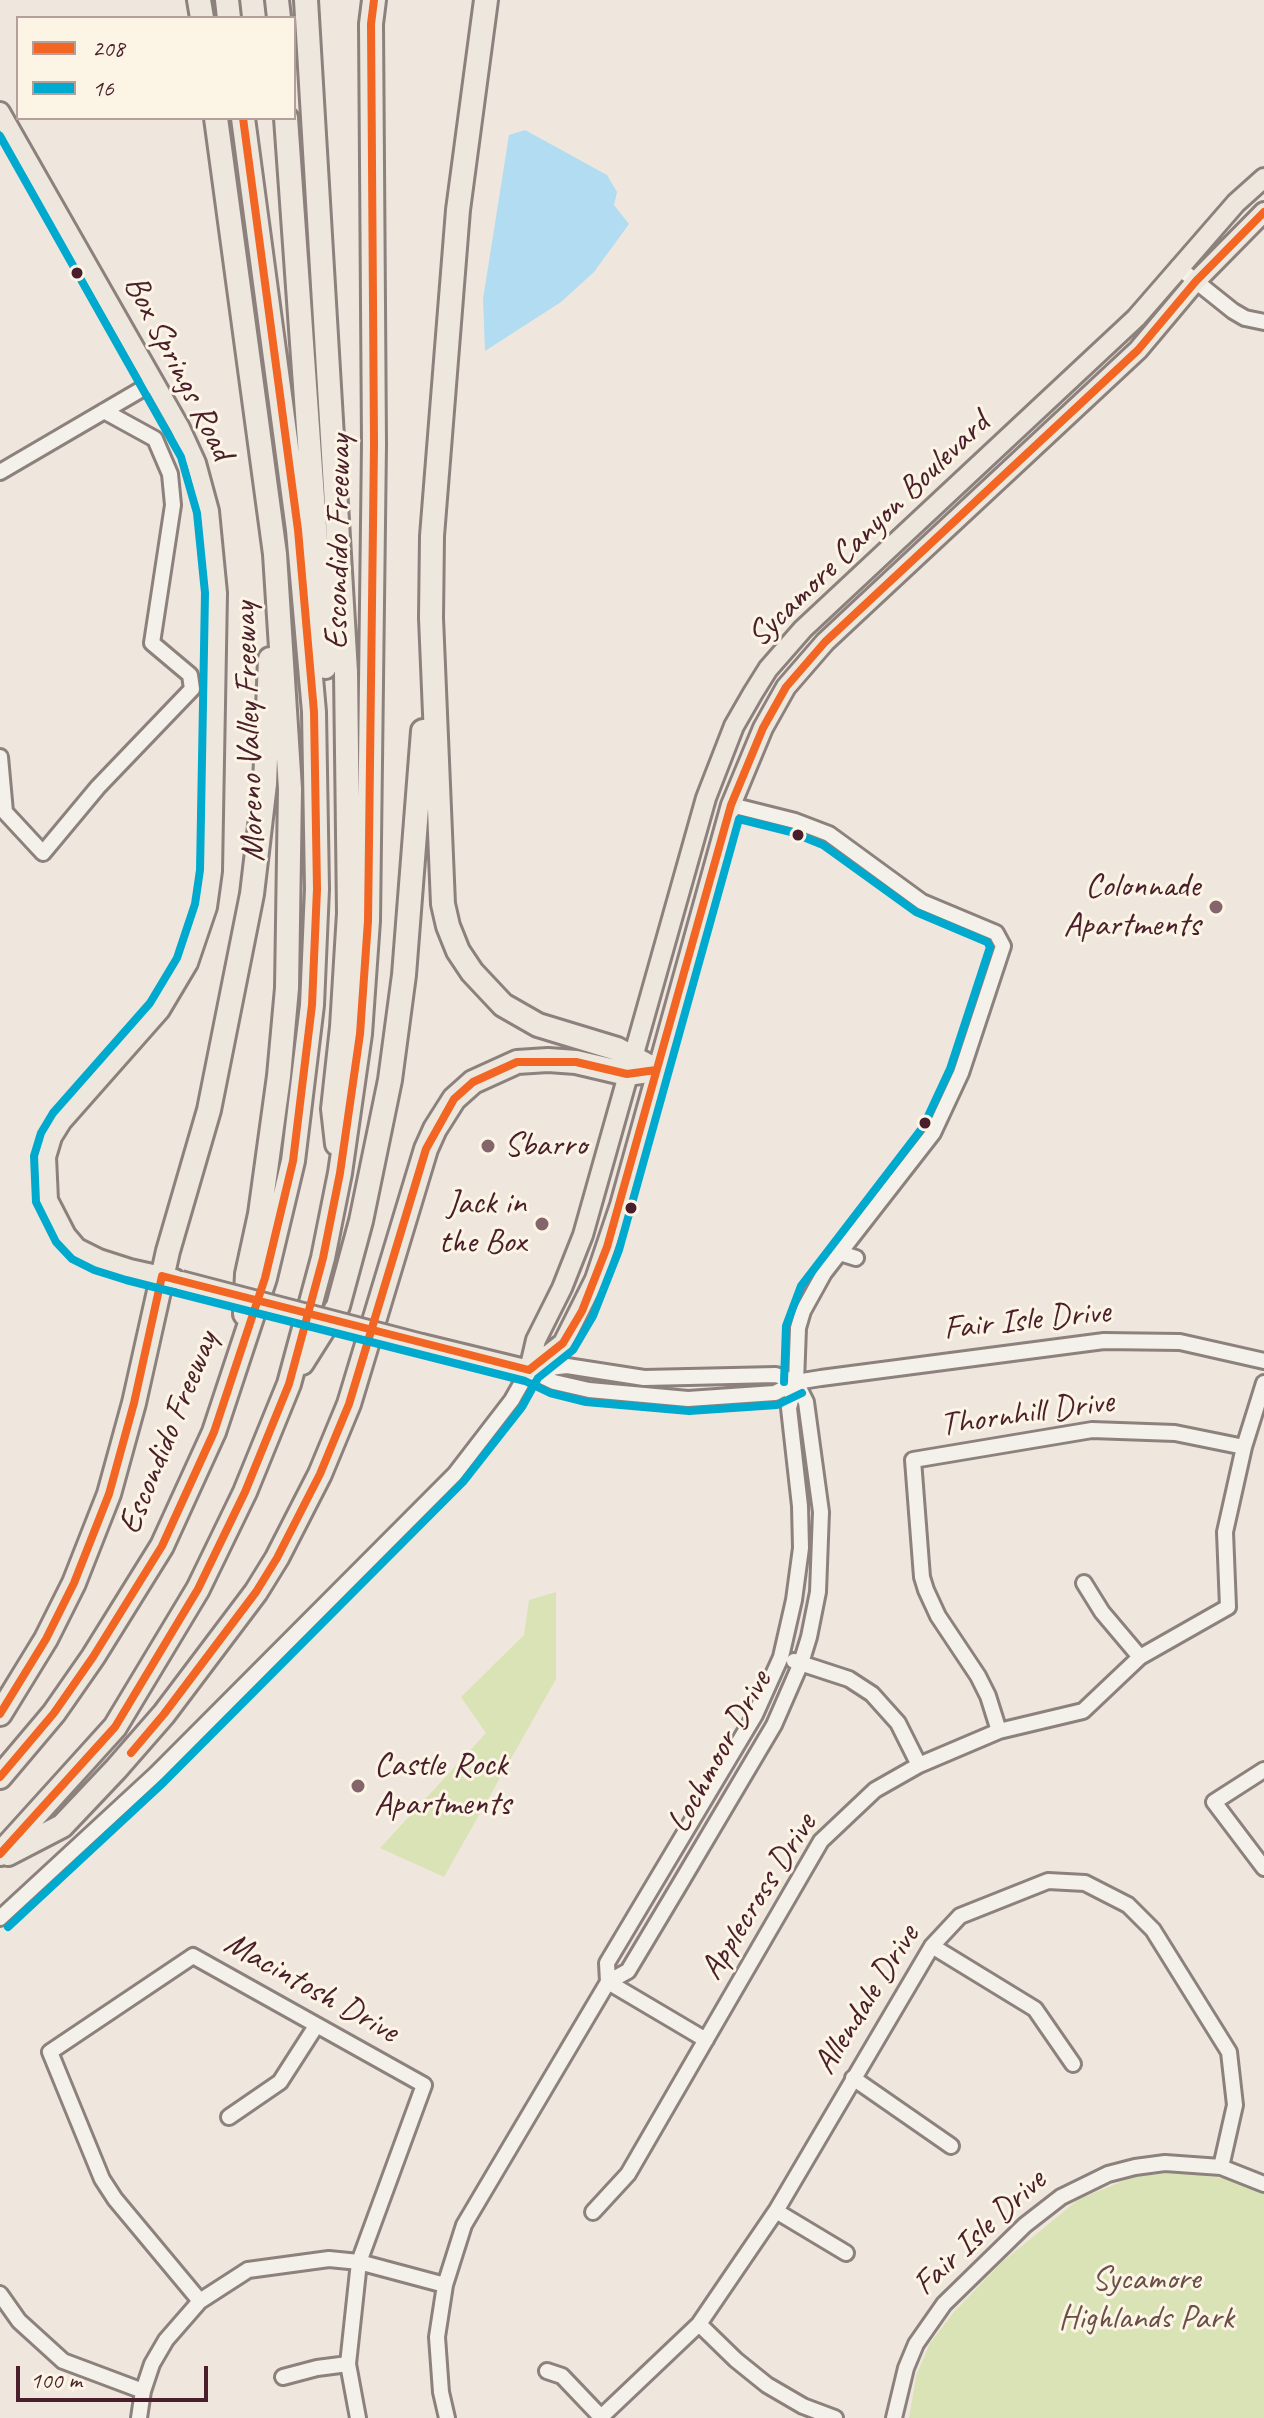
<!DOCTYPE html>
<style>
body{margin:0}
#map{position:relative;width:1264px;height:2418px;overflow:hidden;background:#efe7dd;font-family:Caveat,sans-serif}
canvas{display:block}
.legend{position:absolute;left:16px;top:16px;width:280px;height:104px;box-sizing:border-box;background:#fcf5e5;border:2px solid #b59f9b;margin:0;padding:10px 14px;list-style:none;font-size:24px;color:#4a1f2b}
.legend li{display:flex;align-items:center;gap:16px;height:40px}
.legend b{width:40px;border:2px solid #b59f9b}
.scale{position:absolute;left:16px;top:2366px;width:192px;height:36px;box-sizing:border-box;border:4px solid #4a1f2b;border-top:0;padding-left:10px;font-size:24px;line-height:28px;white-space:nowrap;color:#4a1f2b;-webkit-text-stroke:6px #fcf5e5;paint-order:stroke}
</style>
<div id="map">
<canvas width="1264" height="2418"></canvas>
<ul class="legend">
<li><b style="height:10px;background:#f26522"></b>208</li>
<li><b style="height:10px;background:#00a9ce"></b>16</li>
</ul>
<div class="scale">100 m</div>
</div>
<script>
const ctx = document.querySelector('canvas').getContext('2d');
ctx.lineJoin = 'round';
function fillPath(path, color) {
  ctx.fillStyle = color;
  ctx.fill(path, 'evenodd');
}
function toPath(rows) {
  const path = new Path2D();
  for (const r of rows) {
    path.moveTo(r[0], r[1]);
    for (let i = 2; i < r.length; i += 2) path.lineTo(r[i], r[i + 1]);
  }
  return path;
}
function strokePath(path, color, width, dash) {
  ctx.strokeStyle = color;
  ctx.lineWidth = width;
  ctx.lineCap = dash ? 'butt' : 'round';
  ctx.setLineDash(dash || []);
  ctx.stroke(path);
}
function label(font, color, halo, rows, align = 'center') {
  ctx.font = font + ' Caveat,sans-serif';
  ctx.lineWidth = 6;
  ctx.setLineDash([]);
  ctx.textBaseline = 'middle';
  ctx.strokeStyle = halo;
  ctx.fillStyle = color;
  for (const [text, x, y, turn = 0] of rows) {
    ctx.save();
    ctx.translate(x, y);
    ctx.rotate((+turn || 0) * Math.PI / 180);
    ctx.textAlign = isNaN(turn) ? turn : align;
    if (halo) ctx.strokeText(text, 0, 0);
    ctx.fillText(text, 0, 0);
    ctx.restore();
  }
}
fillPath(toPath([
 [556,1592,556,1679,444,1877,380,1848,486,1733,461,1697,524,1635,529,1600],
 [1179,2172,1240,2181,1264,2193,1264,2418,909,2418,916,2376,930,2343,954,2312,1001,2263,1079,2199,1133,2177]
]), '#dae3b6');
fillPath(toPath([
 [525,130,607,175,617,192,614,205,629,224,594,272,561,302,485,351,483,299,509,135]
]), '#b2dcf1');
const minor = toPath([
 [1178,267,1233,311,1245,318,1264,322],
 [0,472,154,382],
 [0,757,5,812,43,853,98,787,192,689,190,675,152,643,173,505,170,474,155,439,104,411],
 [840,1253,856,1258],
 [529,1370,554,1382,589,1390,688,1399,775,1393,796,1382,821,1378,1104,1341,1180,1342,1264,1361],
 [531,1370,567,1366,644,1378,776,1375,796,1382],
 [1084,1583,1102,1612,1140,1657],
 [794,1661,849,1679,872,1694,898,1723,919,1765],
 [999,1731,988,1696,978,1676,938,1616,926,1590,922,1577,913,1460,1092,1430,1175,1433,1244,1447],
 [1264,1770,1214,1802,1264,1868],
 [0,1918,156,1774,455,1474,512,1400,529,1370],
 [932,1946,1035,2009,1073,2064],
 [608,1982,607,1963,755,1715,781,1657,794,1600,801,1548,800,1506,789,1408,796,1382,798,1328,803,1311,824,1273,933,1133,961,1073,1003,946,996,933,922,902,829,834,795,821,731,805],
 [608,1982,706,2040],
 [853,2078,951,2146],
 [229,2117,280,2082,316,2026],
 [776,2211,846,2253],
 [593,2212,628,2174,821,1841,875,1790,919,1765,999,1731,1083,1711,1140,1657,1228,1607,1225,1532,1244,1447,1264,1383],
 [0,2294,19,2321,63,2361,143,2391],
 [200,2301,115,2199,102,2179,50,2052,193,1956,424,2085,359,2262,348,2364,358,2418],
 [699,2324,736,2360,767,2385,803,2406,835,2418],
 [547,2371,562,2376,602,2418],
 [283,2377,317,2368,348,2364],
 [139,2418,143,2391,152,2364,166,2340,200,2301,248,2270,329,2259,359,2262,445,2285],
 [447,2418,441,2392,437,2337,445,2285,464,2225,608,1982,628,1971,677,1889,774,1725,801,1663,809,1637,818,1592,821,1512,806,1402,796,1382],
 [600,2418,699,2324,776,2211,932,1946,960,1916,1048,1881,1085,1883,1128,1905,1153,1930,1229,2052,1235,2105,1221,2167],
 [894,2418,906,2368,916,2344,944,2304,1025,2225,1061,2197,1108,2174,1135,2167,1165,2163,1221,2167,1264,2184]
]);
const major = toPath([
 [0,112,180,428,196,463,209,511,217,593,212,871,207,907,188,963,160,1010,62,1121,52,1137,46,1157,48,1200,66,1235,77,1248,99,1259,130,1269,175,1279],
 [422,1344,529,1370],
 [529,1370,536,1340,562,1288,583,1235,706,798,734,726,753,693,768,669,803,629,1136,318,1236,203,1264,178],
 [529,1370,563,1343,595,1279,620,1205,731,805,763,728,786,687,825,642,857,612,1138,350,1196,281,1264,212]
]);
const highway = toPath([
 [199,0,202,18],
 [227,0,229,18],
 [277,0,279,18],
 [306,0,346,672,349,913,342,1027,333,1109,337,1144],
 [486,0,458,210,432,536,431,618,443,904,448,926,458,951,472,972,503,1005,538,1025,617,1049,656,1070],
 [216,118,275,554,290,789,287,988,279,1076,260,1214,247,1274,245,1314],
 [286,118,325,667],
 [302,1363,338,1306,361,1221,390,1080,404,975,423,731],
 [0,1714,46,1639,74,1583,109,1494,134,1403,168,1251,209,1110,252,894,265,784,270,659],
 [0,1777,54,1713,93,1657,162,1546,214,1432,265,1278,293,1161,312,1005,317,889,314,712,298,530,243,118],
 [0,1854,115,1727,198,1589,245,1492,289,1384,323,1258,340,1173,360,1034,368,921,374,444,371,24,374,0],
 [8,1854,62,1826,116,1769,164,1714,256,1592,277,1558,320,1474,349,1404,426,1149,435,1129,454,1099,473,1082,517,1062,548,1060,576,1062,627,1074,656,1070]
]);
strokePath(minor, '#8d817e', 20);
strokePath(major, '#8d817e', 24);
strokePath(highway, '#8d817e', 28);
strokePath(minor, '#f4f0ea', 14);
strokePath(major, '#ede7dd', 18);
strokePath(highway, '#ede7dd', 22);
const majorBridge = toPath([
 [181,1281,422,1344]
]);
strokePath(majorBridge, '#8d817e', 24, []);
strokePath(majorBridge, '#ede7dd', 18);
strokePath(toPath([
 [0,1714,46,1639,74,1583,109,1494,134,1403,162,1276,529,1370,563,1343,582,1311,607,1247,731,805,763,728,786,687,825,642,1138,350,1196,281,1264,212],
 [131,1753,164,1714,256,1592,277,1558,320,1474,349,1404,426,1149,454,1099,473,1082,517,1062,576,1062,627,1074,656,1070],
 [0,1777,54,1713,93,1657,162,1546,214,1432,265,1278,293,1161,312,1005,317,889,314,712,298,530,243,118],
 [0,1854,115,1727,198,1589,245,1492,289,1384,323,1258,340,1173,360,1034,368,921,374,444,371,24,374,0]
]), '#f26522', 8);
strokePath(toPath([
 [0,136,181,457,197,513,205,593,200,870,195,904,177,958,150,1003,53,1113,41,1133,34,1156,36,1202,56,1242,72,1259,94,1270,126,1280,525,1381,550,1393,586,1402,689,1411,777,1405,802,1393],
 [8,1927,164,1782,463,1482,522,1407,538,1378,573,1350,593,1316,619,1250,739,819,791,832,823,845,916,912,987,942,990,947,950,1069,923,1127,801,1286,786,1326,784,1382]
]), '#00a9ce', 8);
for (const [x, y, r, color] of [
 [77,273,7,"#4a1f2b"],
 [798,835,7,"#4a1f2b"],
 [1216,907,8,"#846569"],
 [925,1123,7,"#4a1f2b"],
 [488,1146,8,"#846569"],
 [631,1208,7,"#4a1f2b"],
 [542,1224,8,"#846569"],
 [358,1786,8,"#846569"]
]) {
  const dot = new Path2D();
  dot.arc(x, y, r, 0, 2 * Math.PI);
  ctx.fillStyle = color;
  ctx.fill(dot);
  strokePath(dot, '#fcf5e5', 3);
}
label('34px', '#4a1f2b', '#fcf5e5', [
 ["Box Springs Road",178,368,63],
 ["Sycamore Canyon Boulevard",869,530,-44],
 ["Escondido Freeway",339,542,-89],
 ["Moreno Valley Freeway",250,732,-92],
 ["Fair Isle Drive",1027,1321,-6],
 ["Thornhill Drive",1027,1414,-8],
 ["Escondido Freeway",169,1433,-68],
 ["Lochmoor Drive",720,1752,-61],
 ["Applecross Drive",759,1897,-58],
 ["Macintosh Drive",311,1988,29],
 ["Allendale Drive",867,2000,-58],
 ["Fair Isle Drive",980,2233,-43]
]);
label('34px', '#4a1f2b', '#fcf5e5', [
 ["Colonnade",1200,887],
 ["Apartments",1200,926],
 ["Sbarro",504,1146,"left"],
 ["Jack in",526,1204],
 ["the Box",526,1243],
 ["Castle Rock",374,1766,"left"],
 ["Apartments",374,1805,"left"]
], 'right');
label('34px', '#6a4f46', '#fcf5e5', [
 ["Sycamore",1146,2280],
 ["Highlands Park",1146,2319]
]);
</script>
